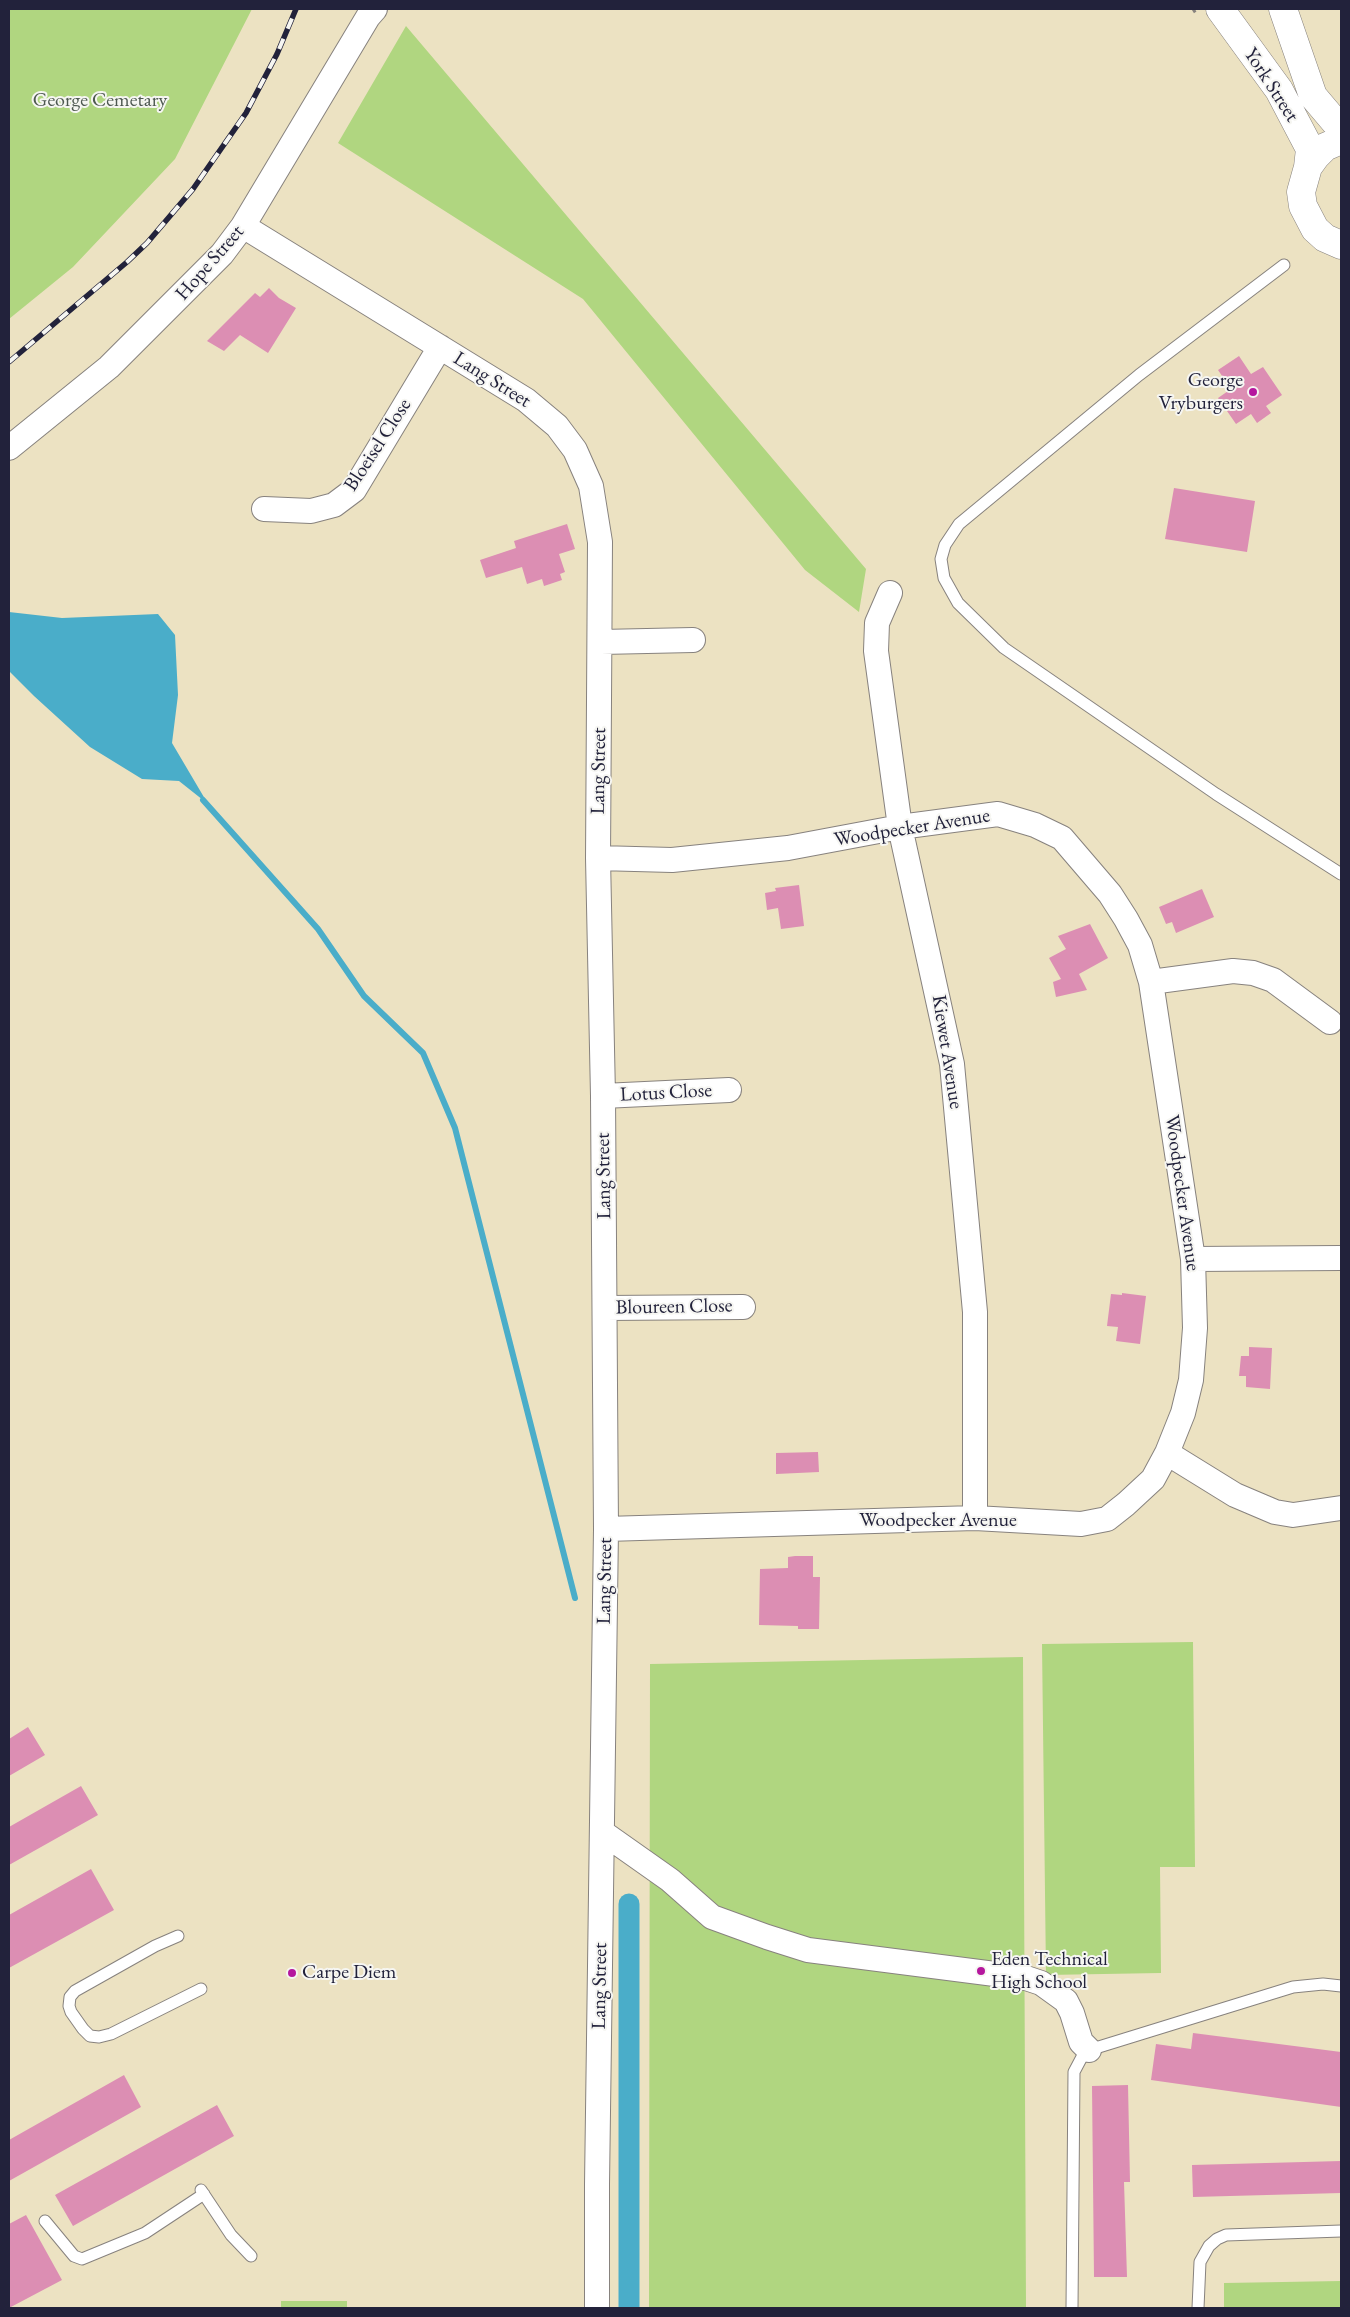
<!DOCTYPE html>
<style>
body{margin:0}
#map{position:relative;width:1350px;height:2317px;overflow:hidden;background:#ece2c2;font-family:"EB Garamond",serif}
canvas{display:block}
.frame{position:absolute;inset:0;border:10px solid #22223b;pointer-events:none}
</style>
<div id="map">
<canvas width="1350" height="2317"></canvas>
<div class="frame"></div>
</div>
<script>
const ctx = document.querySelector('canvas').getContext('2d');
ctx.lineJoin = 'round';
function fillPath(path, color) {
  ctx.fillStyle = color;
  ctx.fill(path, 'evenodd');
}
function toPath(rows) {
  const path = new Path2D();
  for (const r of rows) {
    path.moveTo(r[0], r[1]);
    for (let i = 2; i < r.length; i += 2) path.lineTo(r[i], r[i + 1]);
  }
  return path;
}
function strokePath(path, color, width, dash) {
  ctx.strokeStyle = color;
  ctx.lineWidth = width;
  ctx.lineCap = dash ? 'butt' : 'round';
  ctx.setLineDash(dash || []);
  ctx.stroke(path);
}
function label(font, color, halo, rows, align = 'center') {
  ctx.font = font + ' "EB Garamond",serif';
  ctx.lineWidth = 4;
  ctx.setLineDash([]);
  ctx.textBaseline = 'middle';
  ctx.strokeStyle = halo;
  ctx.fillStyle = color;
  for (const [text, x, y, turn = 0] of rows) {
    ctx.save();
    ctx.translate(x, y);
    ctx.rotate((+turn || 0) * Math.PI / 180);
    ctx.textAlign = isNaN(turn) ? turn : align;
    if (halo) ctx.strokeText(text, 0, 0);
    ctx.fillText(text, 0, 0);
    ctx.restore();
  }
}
fillPath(toPath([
 [9,9,252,9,175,159,73,267,9,319],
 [406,26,866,569,859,612,805,570,583,299,338,143],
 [1193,1642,1195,1867,1160,1867,1161,1973,1046,1975,1042,1644],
 [1023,1657,1026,2308,649,2308,650,1664],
 [1341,2281,1341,2308,1224,2308,1224,2283],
 [281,2301,347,2301,347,2308,281,2308]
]), '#b0d680');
fillPath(toPath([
 [9,612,62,618,158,614,175,635,178,695,172,743,208,804,179,781,142,779,90,747,34,696,9,671]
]), '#4aadc9');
strokePath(toPath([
 [203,800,318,929,364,996,423,1053,455,1128,575,1598]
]), '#4aadc9', 6);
strokePath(toPath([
 [629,1904,629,2308]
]), '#4aadc9', 21);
fillPath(toPath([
 [269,288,279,298,296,308,268,353,240,335,224,351,207,341,255,293,260,297],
 [1239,356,1251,374,1263,367,1282,395,1266,406,1271,413,1257,423,1251,414,1236,424,1218,398,1231,389,1218,370],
 [1174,488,1255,501,1247,552,1165,539],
 [567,524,575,549,559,554,565,572,560,574,562,580,544,586,542,579,527,584,522,567,486,578,480,560,516,548,514,541],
 [799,885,804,926,781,929,778,908,767,910,765,893,776,891,775,888],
 [1202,889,1214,917,1176,933,1172,922,1166,924,1159,907],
 [1090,924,1108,958,1079,974,1087,990,1056,997,1053,982,1061,979,1049,958,1066,949,1058,936],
 [1122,1293,1146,1296,1140,1344,1116,1341,1118,1327,1107,1326,1111,1294,1122,1295],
 [1249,1347,1272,1348,1270,1389,1246,1387,1246,1376,1239,1376,1241,1356,1249,1356],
 [818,1452,819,1472,776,1474,776,1453],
 [795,1556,813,1556,813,1577,820,1577,819,1629,798,1629,798,1626,759,1625,760,1569,788,1568,788,1557],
 [28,1727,45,1755,9,1776,9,1739],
 [81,1786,98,1815,9,1865,9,1827],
 [91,1869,114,1910,9,1968,9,1915],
 [1193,2033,1341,2052,1341,2107,1151,2080,1156,2044,1191,2049],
 [124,2075,141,2107,9,2181,9,2140],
 [1128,2085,1130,2182,1124,2182,1127,2277,1094,2277,1092,2086],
 [217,2105,234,2136,73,2226,55,2195],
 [1341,2161,1341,2193,1193,2197,1192,2165],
 [26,2215,62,2280,9,2308,9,2224]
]), '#dc8eb3');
const service = toPath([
 [1284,265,1139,375,959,524,945,545,941,559,944,578,958,603,1004,648,1216,794,1341,874],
 [178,1936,155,1946,75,1991,70,1997,69,2006,71,2012,83,2029,90,2036,99,2037,111,2034,201,1989],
 [201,2190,231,2235,251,2256],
 [45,2221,74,2256,82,2259,145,2233,204,2194],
 [1072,2308,1074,2072,1083,2055,1089,2050,1293,1987,1323,1984,1341,1986],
 [1198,2308,1200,2262,1209,2246,1217,2239,1226,2235,1341,2231]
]);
const minor = toPath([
 [243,226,526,400,557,426,575,450,591,486,600,542,598,858,603,1096,606,1529,597,2184,597,2308],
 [9,448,109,367,222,254,243,226,368,17,375,9],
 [264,509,311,511,334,505,354,490,440,347],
 [890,593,877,623,876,651,900,827,952,1064,975,1312,975,1518],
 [601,642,693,640],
 [598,858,672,860,788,848,900,827,998,814,1035,825,1062,838,1110,894,1126,919,1140,945,1151,982,1193,1259,1195,1328,1191,1380,1183,1413,1167,1453,1153,1479,1126,1504,1107,1519,1081,1524,975,1518,606,1529],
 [1151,982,1233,971,1253,973,1273,980,1330,1022],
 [603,1096,729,1090],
 [1193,1259,1341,1258],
 [605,1308,743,1307],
 [1167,1453,1235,1495,1275,1512,1293,1515,1341,1508],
 [602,1832,670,1880,712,1917,767,1937,808,1950,1026,1978,1041,1983,1066,2001,1072,2013,1081,2042,1089,2050]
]);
const secondary = toPath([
 [1220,9,1279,90,1310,149,1308,167],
 [1283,9,1313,96,1335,122,1341,125],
 [1341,140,1325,147,1316,156,1308,167,1301,192,1303,206,1315,229,1325,238,1341,245]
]);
strokePath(service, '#87827e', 13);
strokePath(minor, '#87827e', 26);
strokePath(secondary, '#87827e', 29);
strokePath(toPath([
 [1193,9,1197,15]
]), '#87827e', 3, [4, 4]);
strokePath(service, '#fff', 11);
strokePath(minor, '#fff', 24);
strokePath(secondary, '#fff', 28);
const rail = toPath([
 [9,362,127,262,147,243,193,189,246,113,277,54,296,9]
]);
strokePath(rail, '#22223b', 5.5);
strokePath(rail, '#f6f6f2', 4, [11]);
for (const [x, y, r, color] of [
 [1253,392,5,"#b5179e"],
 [981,1971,5,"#b5179e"],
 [292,1973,5,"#b5179e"]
]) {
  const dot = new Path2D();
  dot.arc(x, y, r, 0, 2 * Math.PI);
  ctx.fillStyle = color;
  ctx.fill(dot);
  strokePath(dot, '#f6f6f2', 2);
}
label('20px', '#22223b', '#f6f6f2', [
 ["York Street",1271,85,57],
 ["Hope Street",210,263,-49],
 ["Lang Street",492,380,32],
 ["Bloeisel Close",378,445,-57],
 ["Lang Street",599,771,-89],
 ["Woodpecker Avenue",912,828,-9],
 ["Kiewet Avenue",947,1052,81],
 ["Lotus Close",666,1093,-3],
 ["Lang Street",604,1176,-91],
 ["Woodpecker Avenue",1182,1193,82],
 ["Bloureen Close",674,1307,-1],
 ["Woodpecker Avenue",938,1521],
 ["Lang Street",605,1581,-89],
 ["Lang Street",600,1986,-89]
]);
label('20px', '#4d5850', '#f6f6f2', [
 ["George Cemetary",100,101]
]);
label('20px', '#22223b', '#f6f6f2', [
 ["George",1243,381,"right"],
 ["Vryburgers",1243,404,"right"],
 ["Eden Technical",991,1960],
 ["High School",991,1983],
 ["Carpe Diem",302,1973]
], 'left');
</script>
